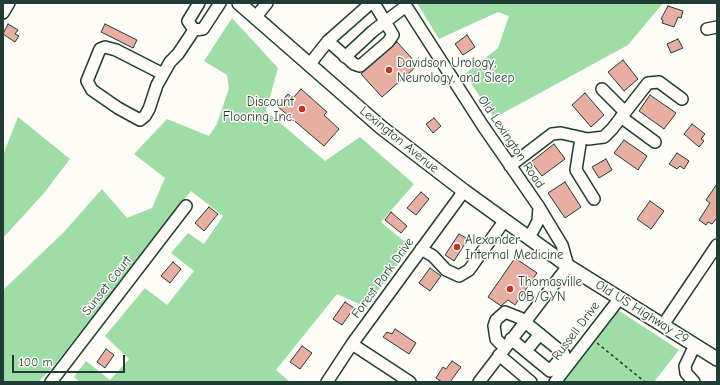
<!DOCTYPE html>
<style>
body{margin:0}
#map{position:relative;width:720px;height:385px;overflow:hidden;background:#fdfcf7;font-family:"Comic Neue",sans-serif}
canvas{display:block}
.frame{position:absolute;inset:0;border:4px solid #1f3d34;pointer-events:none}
.scale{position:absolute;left:12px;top:355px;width:113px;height:18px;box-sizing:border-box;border:2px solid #1f3d34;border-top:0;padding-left:5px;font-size:12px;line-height:14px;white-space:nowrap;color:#1f3d34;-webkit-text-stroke:3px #fdfcf7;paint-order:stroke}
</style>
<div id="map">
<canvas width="720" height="385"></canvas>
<div class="frame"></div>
<div class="scale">100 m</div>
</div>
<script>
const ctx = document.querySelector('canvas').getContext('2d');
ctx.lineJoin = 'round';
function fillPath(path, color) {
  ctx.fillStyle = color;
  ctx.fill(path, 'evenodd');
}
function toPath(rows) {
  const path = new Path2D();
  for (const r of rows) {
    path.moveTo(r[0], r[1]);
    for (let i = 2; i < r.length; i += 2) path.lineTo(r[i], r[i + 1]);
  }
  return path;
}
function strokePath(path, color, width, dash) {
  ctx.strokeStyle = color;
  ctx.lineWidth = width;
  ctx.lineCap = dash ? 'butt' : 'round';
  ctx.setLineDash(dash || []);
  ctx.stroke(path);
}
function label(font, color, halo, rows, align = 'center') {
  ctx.font = font + ' "Comic Neue",sans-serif';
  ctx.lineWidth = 3;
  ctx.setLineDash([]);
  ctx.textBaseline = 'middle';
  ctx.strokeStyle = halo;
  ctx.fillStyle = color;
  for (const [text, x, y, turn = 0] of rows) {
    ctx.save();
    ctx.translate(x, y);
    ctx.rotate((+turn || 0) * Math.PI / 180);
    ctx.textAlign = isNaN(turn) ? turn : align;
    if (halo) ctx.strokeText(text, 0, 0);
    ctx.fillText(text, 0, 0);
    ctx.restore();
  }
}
fillPath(toPath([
 [417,3,663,3,628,45,494,118,465,74,498,48,509,16,498,12,439,39],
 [232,18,278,68,266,111,325,161,360,137,414,184,381,222,411,247,366,307,337,294,276,370,290,382,80,382,74,377,86,361,110,380,129,359,105,336,145,288,167,305,194,271,171,253,188,233,204,244,223,216,191,191,53,367,38,382,3,382,3,290,63,233,102,189,127,218,152,208,165,178,134,154,167,119,209,136,217,124,229,88,227,75,204,61],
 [18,117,70,159,44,193,3,238,3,155],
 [618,310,679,350,654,382,560,382]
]), '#9edda5');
const building = toPath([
 [668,6,683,11,681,18,678,17,674,27,662,23,663,20,661,19,668,6],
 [8,24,18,30,15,34,19,36,15,42,3,34,8,24],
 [105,24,137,40,133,48,101,32,105,24],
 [467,35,475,47,463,55,455,44,467,35],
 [678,39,683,48,671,53,667,44,678,39],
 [397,42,418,65,382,97,361,74,397,42],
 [623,60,638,79,624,91,608,72,623,60],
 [301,89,327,112,324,115,339,129,324,146,277,106,288,94,293,98,301,89],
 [585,93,604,115,591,127,572,105,585,93],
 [650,95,676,113,664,129,639,111,650,95],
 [434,118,441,126,433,133,426,124,434,118],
 [692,124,705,134,701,139,704,141,699,147,684,134,692,124],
 [624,140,647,156,638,170,614,153,624,140],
 [554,144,565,159,542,176,531,162,554,144],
 [677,153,689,161,684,169,680,166,677,169,669,164,677,153],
 [606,159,612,170,599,178,592,167,606,159],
 [565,182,581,207,565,218,548,193,565,182],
 [717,184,717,218,712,224,708,222,706,225,699,220,710,203,706,200,717,184],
 [421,192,429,199,416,215,407,208,421,192],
 [650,201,664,211,651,229,637,219,650,201],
 [209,207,218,214,204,231,195,223,209,207],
 [391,212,407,226,401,233,385,220,391,212],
 [459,234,468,239,454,261,445,255,459,234],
 [515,258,537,273,515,305,508,300,501,306,488,297,515,258],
 [173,262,181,269,170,283,161,276,173,262],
 [430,268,441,276,430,291,419,283,430,268],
 [345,302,354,308,342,325,333,319,345,302],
 [395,329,416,343,409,354,383,337,387,332,392,334,395,329],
 [302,346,312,353,300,369,290,362,302,346],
 [106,349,114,355,105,368,97,362,106,349],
 [452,361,461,367,450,382,442,382,436,378,443,367,446,369,452,361]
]);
fillPath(building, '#e8aea2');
strokePath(building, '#1f3d34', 1);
const minor = toPath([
 [199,3,188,21,194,30,203,29,220,3],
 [404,3,483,126,539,207,538,221,529,238],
 [3,13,9,3],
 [255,18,267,3],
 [707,29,717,27],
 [328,41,354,64,360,66,388,42,393,35,374,3],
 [345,57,373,31,406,6],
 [309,65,328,41,371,3],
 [163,74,116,50,105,47,100,49,87,81,92,90,118,108,140,120,145,116,149,109,157,85,170,62,178,54,194,30],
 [602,89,625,112],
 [621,117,655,142],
 [581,138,576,170,594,199],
 [510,166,552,134,561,133,588,139,604,137,612,129,648,83,659,82,682,99],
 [421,249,433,256,446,270,459,276,469,270,505,220],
 [663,325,717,245],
 [352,344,410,382],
 [505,348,496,339,494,326,496,320,505,312,520,318,564,354,550,371,511,339],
 [526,351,540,334],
 [499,355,531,382],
 [51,382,186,206],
 [327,382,352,344,464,191],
 [479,382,568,266,562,245,539,207],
 [555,382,620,298],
 [694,382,686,373,685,366,695,345]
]);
const major = toPath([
 [239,3,382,128,464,191,568,266,717,359]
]);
strokePath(minor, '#1f3d34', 14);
strokePath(major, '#1f3d34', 16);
strokePath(toPath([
 [597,343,645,382]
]), '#1f3d34', 1.5, [3, 3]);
strokePath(minor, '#fdfcf7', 11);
strokePath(major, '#fdfcf7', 13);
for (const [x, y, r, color] of [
 [389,70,4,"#c8321e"],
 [302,109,4,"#c8321e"],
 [457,247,4,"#c8321e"],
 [510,289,4,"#c8321e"]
]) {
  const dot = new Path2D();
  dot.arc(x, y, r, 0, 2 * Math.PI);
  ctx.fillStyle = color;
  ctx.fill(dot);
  strokePath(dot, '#fdfcf7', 1.5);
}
label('13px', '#1f3d34', '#fdfcf7', [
 ["Davidson Urology,",397,63],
 ["Neurology, and Sleep",397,78],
 ["Discount",294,102,"right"],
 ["Flooring Inc.",294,117,"right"],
 ["Alexander",465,240],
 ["Internal Medicine",465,255],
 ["Thomasville",518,282],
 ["OB/GYN",518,297]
], 'left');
label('13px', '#1f3d34', '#fdfcf7', [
 ["Lexington Avenue",399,140,39],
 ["Old Lexington Road",511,142,56],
 ["Forest Park Drive",383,278,-54],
 ["Sunset Court",107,286,-52],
 ["Old US Highway 29",642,312,32],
 ["Russell Drive",576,331,-53]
]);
</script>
